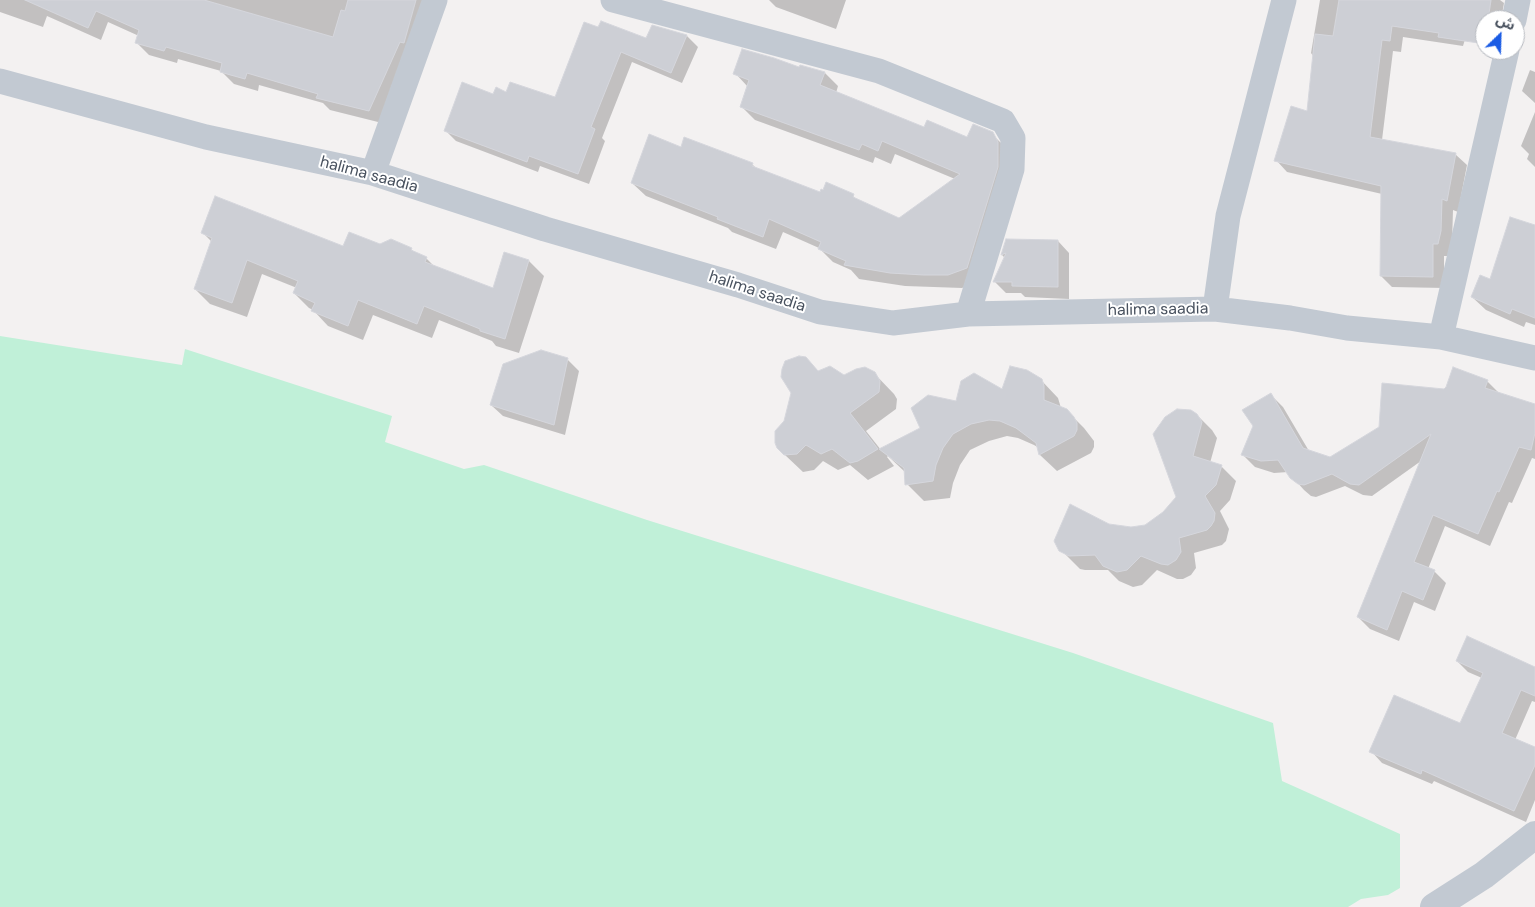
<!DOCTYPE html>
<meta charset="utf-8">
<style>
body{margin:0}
#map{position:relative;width:1535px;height:907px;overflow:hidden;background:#f3f1f1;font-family:"DM Sans","Noto Sans Arabic",sans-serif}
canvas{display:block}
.north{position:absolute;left:1475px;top:10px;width:50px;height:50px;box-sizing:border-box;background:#fff;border:1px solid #b6b9bf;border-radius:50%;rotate:24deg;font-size:14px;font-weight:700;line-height:20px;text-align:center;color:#48515e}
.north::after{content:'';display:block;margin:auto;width:18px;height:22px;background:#1a5be4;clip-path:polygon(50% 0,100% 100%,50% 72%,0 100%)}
</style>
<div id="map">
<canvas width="1535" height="907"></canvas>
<div class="north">ش</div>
</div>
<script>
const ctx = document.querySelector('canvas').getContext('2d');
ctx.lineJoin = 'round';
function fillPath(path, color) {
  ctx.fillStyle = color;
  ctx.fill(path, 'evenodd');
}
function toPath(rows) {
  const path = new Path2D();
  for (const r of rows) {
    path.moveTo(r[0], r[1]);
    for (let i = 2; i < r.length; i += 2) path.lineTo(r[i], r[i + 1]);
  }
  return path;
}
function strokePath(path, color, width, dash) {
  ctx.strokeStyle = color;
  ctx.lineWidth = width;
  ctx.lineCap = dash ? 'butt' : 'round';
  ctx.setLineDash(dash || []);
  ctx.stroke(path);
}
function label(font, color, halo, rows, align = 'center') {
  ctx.font = font + ' "DM Sans",sans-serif';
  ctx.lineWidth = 4;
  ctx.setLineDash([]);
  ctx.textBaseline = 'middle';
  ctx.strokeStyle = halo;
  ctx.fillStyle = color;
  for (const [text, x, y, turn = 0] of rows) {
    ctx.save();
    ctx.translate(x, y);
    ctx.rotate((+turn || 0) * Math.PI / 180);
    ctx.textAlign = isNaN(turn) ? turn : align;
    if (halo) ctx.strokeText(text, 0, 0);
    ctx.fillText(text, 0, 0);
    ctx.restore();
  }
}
fillPath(toPath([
 [0,336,182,365,185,349,392,416,385,442,464,469,484,465,647,520,1073,653,1273,723,1282,781,1400,834,1400,888,1388,895,1361,899,1348,907,0,907]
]), '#c0f0d8');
fillPath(toPath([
 [0,0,431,0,382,123,330,110,323,103,259,85,258,91,234,84,221,71,178,59,177,63,149,55,137,43,139,36,108,22,101,40,47,16,43,27,0,12],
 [769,0,846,0,836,29,776,7],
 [1320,0,1500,0,1504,3,1501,20,1485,20,1485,35,1467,33,1463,46,1403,37,1401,52,1393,51,1382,140,1455,154,1467,165,1458,212,1453,210,1452,244,1450,256,1444,256,1444,288,1392,287,1381,276,1382,194,1287,172,1276,160,1308,112,1314,57,1311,53],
 [652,27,687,36,698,47,682,83,632,62,602,138,605,141,589,184,540,166,538,172,456,141,445,130,494,96,507,93,556,99,599,29,647,39],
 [800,68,825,73,838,86,836,93,925,129,968,139,992,134,1006,148,980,281,962,288,905,286,859,279,851,270,833,262,819,248,783,232,776,249,732,232,728,228,646,196,632,183,681,148,752,164,757,169,820,194,853,196,859,202,899,219,955,179,895,154,891,164,875,157,873,163,755,120,741,106,748,87,735,73],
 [1530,70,1535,72,1535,103,1522,91],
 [1535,112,1535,167,1527,159,1529,154,1521,146],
 [1535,227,1535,325,1526,322,1524,327,1486,310,1472,297,1491,281],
 [203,233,344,247,380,246,411,249,416,254,426,258,436,268,494,290,529,261,544,276,519,353,496,346,492,341,439,320,432,338,373,315,363,340,328,326,313,310,309,308,294,293,297,288,262,274,247,317,210,304,195,289,212,242],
 [1007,240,1058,241,1069,253,1069,299,1025,297,1021,293,1006,293,995,282,1005,258,1002,255],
 [806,358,819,372,844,376,871,370,894,394,897,399,896,409,866,431,881,450,921,429,957,402,1041,380,1058,398,1061,408,1067,411,1084,428,1094,441,1094,447,1091,453,1057,471,1040,455,1039,448,1034,445,1018,438,1007,436,989,441,970,450,960,465,953,483,950,498,924,501,907,484,905,472,888,456,887,457,894,466,868,480,850,465,838,470,823,461,814,470,803,472,785,455,785,422],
 [567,359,579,371,565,435,503,416,491,405],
 [1487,381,1499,393,1535,406,1535,459,1532,458,1512,503,1509,502,1490,546,1445,526,1428,569,1434,571,1446,583,1435,611,1414,602,1399,641,1370,629,1358,617,1421,461,1372,496,1363,495,1345,486,1316,497,1311,496,1304,490,1288,472,1274,473,1255,467,1243,455,1271,395,1283,407,1309,451,1330,458,1444,390],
 [1197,415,1212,430,1217,438,1210,463,1221,466,1236,481,1230,500,1220,511,1229,529,1226,541,1222,545,1194,553,1196,568,1191,575,1183,579,1177,579,1157,570,1142,585,1133,587,1119,581,1108,570,1085,570,1080,569,1064,553,1109,526,1131,528,1145,526,1164,513,1177,497],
 [1457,661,1535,668,1535,702,1532,701,1515,740,1535,749,1535,800,1526,822,1434,781,1432,784,1382,763,1371,751,1461,724,1482,678,1468,672]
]), '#0003');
const building = toPath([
 [25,0,204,0,333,37,341,10,345,11,348,0,416,0,404,43,400,42,369,111,316,98,318,94,247,73,245,79,220,72,222,63,166,47,164,51,135,43,139,30,96,11,88,28,25,0],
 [1339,0,1491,0,1488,20,1485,20,1485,44,1438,37,1439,33,1392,26,1390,41,1382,40,1370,137,1456,153,1447,201,1442,199,1441,231,1438,244,1433,244,1433,277,1380,276,1381,186,1274,161,1291,106,1307,111,1315,34,1333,36,1339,0],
 [601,21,646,38,652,25,687,35,671,73,621,52,591,127,595,129,578,174,529,156,527,162,444,131,462,82,493,94,496,87,506,92,510,82,555,97,584,22,598,27,601,21],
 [742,49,774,58,799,67,800,65,825,72,820,85,924,127,927,120,967,137,973,124,993,132,998,142,998,167,967,268,948,275,924,275,890,273,844,265,846,261,818,249,821,242,769,219,763,237,717,219,718,217,631,183,649,134,681,147,684,137,753,163,752,166,820,192,821,189,823,190,826,182,854,194,853,197,899,218,960,174,882,141,878,151,862,144,859,150,740,107,749,80,733,74,742,49],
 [215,196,343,246,349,232,380,244,391,239,412,248,411,250,427,257,425,262,493,288,504,252,529,260,505,339,480,331,480,329,424,306,417,324,358,300,348,326,311,311,315,303,293,293,298,281,247,260,232,303,194,289,212,238,201,233,215,196],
 [1510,217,1535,225,1535,318,1512,309,1510,314,1471,297,1480,275,1490,279,1510,217],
 [1006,239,1058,240,1058,287,1012,286,1012,282,993,282,1006,253,1001,255,1006,239],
 [541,350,568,358,554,425,490,405,503,364,541,350],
 [799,356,806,357,818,371,830,366,844,375,856,369,865,367,875,372,880,381,879,392,850,413,878,449,858,461,850,463,832,449,821,454,806,445,797,454,784,455,777,448,775,443,775,431,784,421,791,393,781,377,782,369,785,361,799,356],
 [1010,366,1027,370,1042,379,1044,386,1044,400,1067,409,1074,417,1077,423,1077,430,1074,436,1039,455,1036,443,1016,428,1000,421,989,420,971,424,953,434,943,448,936,465,933,481,905,485,904,468,879,449,920,428,911,408,928,395,956,401,961,381,974,373,1002,389,1010,366],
 [1453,367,1488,380,1485,388,1535,404,1535,433,1531,450,1519,447,1499,492,1497,491,1478,534,1433,515,1414,562,1435,570,1423,600,1402,591,1387,630,1357,617,1431,434,1359,485,1350,484,1332,474,1304,485,1298,484,1290,478,1278,460,1261,461,1241,455,1253,426,1242,410,1271,393,1303,448,1330,457,1379,427,1382,383,1444,389,1446,387,1453,367],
 [1177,409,1191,410,1197,414,1202,422,1193,456,1222,465,1216,485,1205,496,1215,513,1214,521,1211,526,1207,530,1179,538,1181,552,1176,560,1168,565,1161,564,1141,556,1127,570,1117,572,1103,566,1095,555,1069,556,1059,551,1054,541,1070,504,1109,524,1131,527,1145,525,1163,512,1176,497,1153,434,1165,417,1177,409],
 [1467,636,1535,667,1535,696,1521,690,1502,733,1535,747,1535,765,1514,811,1422,770,1421,774,1369,752,1394,695,1460,723,1483,673,1456,661,1467,636]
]);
fillPath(building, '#cdcfd5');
strokePath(building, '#d5d6dc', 1);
strokePath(toPath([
 [613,0,879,71,1003,121,1013,138,1012,169,968,314],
 [1514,20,1518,0],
 [0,81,206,137,373,173,545,229,738,285,820,312,893,323,968,314,1215,309,1290,318,1347,328,1441,337,1535,358],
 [373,173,435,0],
 [1215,309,1228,216,1284,0],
 [1441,337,1507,50]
]), '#c2c9d2', 25);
strokePath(toPath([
 [1434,907,1484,875,1535,835]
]), '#c2c9d2', 28);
label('16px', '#48515e', '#fff', [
 ["halima saadia",369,175,15],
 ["halima saadia",757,292,18],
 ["halima saadia",1158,310,-1]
]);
</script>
